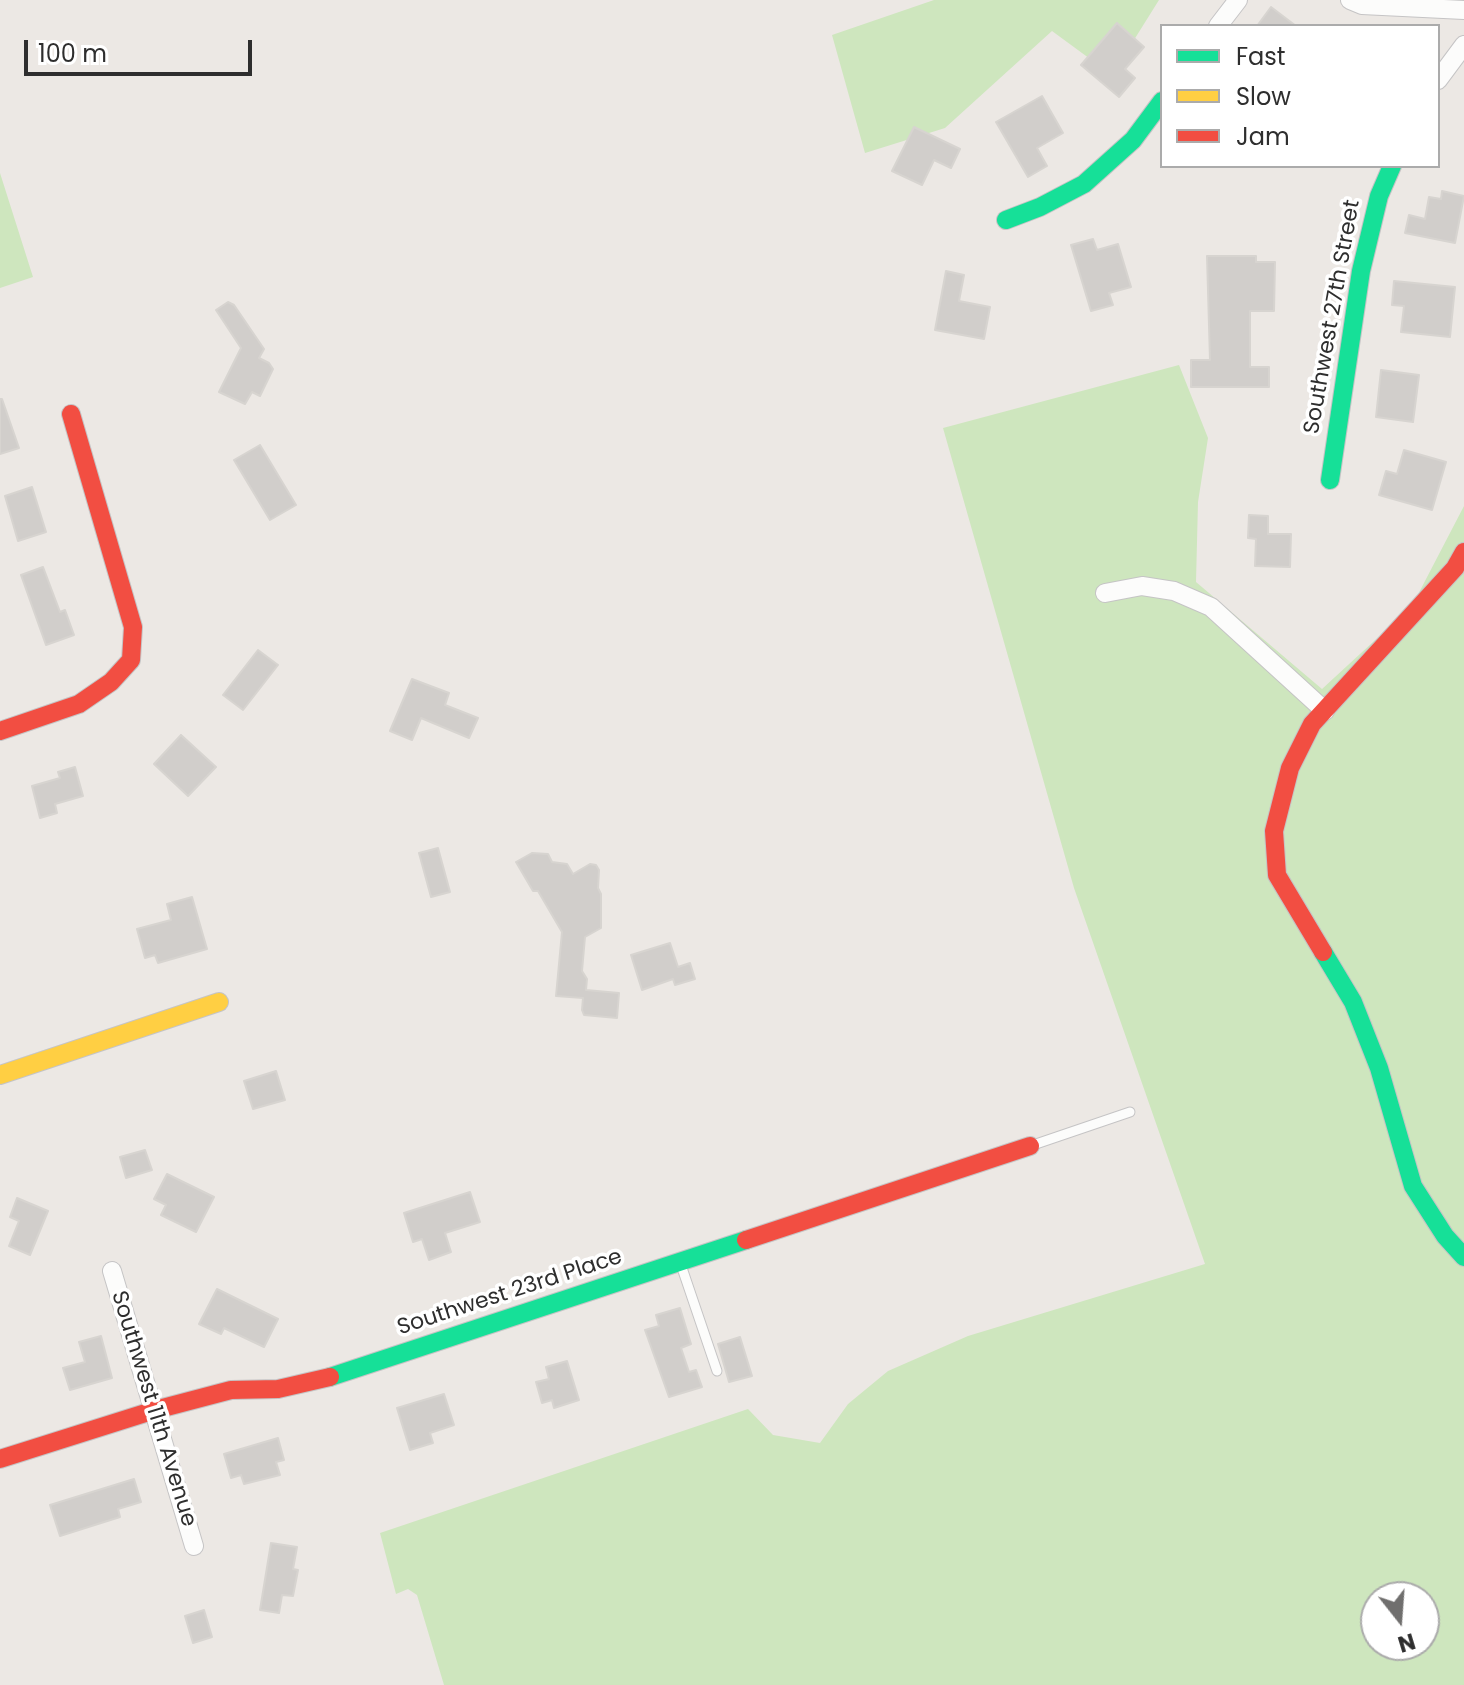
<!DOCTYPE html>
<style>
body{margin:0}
#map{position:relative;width:1464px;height:1685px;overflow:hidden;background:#ece8e4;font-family:Poppins,sans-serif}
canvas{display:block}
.legend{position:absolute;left:1160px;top:24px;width:280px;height:144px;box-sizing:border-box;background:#fff;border:2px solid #ababab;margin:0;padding:10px 14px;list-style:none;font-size:24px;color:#2e2e2e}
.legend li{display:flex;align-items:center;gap:16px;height:40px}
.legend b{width:40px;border:2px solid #ababab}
.north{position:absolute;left:1360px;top:1581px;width:80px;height:80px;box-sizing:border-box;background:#fff;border:2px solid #ababab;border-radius:50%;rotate:163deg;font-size:22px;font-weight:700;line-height:32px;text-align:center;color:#2e2e2e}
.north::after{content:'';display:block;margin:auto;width:28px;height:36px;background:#706f6e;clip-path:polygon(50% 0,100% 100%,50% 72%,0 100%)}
.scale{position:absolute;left:24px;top:40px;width:228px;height:36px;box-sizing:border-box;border:4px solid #2e2e2e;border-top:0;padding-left:10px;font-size:24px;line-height:28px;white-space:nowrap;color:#2e2e2e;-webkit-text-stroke:6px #fff;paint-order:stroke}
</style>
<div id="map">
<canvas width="1464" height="1685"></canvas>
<ul class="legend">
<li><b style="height:10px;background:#16e098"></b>Fast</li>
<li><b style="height:10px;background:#ffcf43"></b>Slow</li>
<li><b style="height:10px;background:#f24e42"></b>Jam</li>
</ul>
<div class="north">N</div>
<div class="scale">100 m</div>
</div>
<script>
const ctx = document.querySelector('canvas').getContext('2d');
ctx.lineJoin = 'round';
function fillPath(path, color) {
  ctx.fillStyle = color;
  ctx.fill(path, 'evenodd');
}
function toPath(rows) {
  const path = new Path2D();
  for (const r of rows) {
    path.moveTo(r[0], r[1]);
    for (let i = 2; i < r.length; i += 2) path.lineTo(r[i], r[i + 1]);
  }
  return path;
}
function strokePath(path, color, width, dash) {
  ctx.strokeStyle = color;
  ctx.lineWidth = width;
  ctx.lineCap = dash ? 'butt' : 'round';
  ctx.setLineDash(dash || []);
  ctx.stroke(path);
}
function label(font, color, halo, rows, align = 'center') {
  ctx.font = font + ' Poppins,sans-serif';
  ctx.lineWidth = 7;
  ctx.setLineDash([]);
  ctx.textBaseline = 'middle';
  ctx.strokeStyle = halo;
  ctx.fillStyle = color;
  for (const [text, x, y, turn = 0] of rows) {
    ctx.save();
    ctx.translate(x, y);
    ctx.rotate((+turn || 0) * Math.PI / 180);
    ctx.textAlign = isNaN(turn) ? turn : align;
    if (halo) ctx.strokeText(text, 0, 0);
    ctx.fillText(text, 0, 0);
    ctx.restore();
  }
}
fillPath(toPath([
 [934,0,1159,0,1112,75,1052,31,945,128,865,153,832,35],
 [0,173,33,277,0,288],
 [1179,365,1208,438,1198,502,1196,582,1322,689,1412,606,1464,506,1464,1685,444,1685,417,1595,408,1589,396,1594,380,1533,748,1409,773,1435,820,1443,848,1404,888,1371,968,1336,1205,1264,1074,888,943,428],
 [1376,1597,1424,1597,1424,1645,1376,1645]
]), '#cee6be');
const building = toPath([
 [1271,7,1296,26,1257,26,1271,7],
 [1117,23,1144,47,1125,69,1135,78,1119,97,1081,65,1117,23],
 [1042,96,1063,133,1037,148,1047,166,1028,177,996,122,1042,96],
 [914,127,960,149,951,168,934,160,922,185,892,171,914,127],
 [1442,191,1464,196,1455,243,1405,233,1409,215,1425,219,1429,197,1441,199,1442,191],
 [1093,239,1097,250,1118,244,1131,287,1109,293,1113,305,1091,311,1071,245,1093,239],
 [1207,256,1256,256,1256,262,1275,262,1274,311,1250,311,1250,367,1269,367,1269,387,1191,387,1191,360,1210,360,1207,256],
 [946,271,964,275,959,301,990,307,984,339,935,330,946,271],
 [1394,281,1455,287,1450,337,1401,332,1404,306,1392,305,1394,281],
 [228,302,234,305,264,349,259,358,269,363,273,369,260,396,252,392,245,404,219,392,241,348,216,310,228,302],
 [1381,370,1419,375,1413,422,1376,417,1381,370],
 [0,399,2,399,19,448,0,454,0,399],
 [260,445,296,505,270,520,234,460,260,445],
 [1404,450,1446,462,1432,510,1379,495,1386,471,1397,474,1404,450],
 [32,487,46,532,18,541,5,496,32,487],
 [1249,515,1268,516,1268,534,1291,534,1290,567,1255,566,1256,539,1248,538,1249,515],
 [43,567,60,612,65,610,74,635,46,645,21,575,43,567],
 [258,650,278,665,243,710,223,695,258,650],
 [412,679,449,693,445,705,478,718,469,738,421,718,412,740,390,731,412,679],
 [181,735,216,767,188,796,154,764,181,735],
 [75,767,83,796,55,804,57,813,40,818,32,786,60,778,58,772,75,767],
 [438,848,450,892,431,897,419,853,438,848],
 [532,853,548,854,552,862,567,864,573,874,590,864,596,865,599,870,598,888,601,894,601,928,585,937,582,971,587,979,586,990,619,993,617,1018,584,1015,582,1010,583,998,556,996,562,932,538,891,533,891,516,862,532,853],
 [192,897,207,949,158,963,155,955,145,958,137,929,171,920,167,904,192,897],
 [670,943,678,967,690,963,695,979,675,985,673,979,642,990,631,955,670,943],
 [276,1071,285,1100,253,1109,244,1081,276,1071],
 [145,1150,152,1170,126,1178,120,1157,145,1150],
 [167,1174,214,1197,196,1232,161,1215,166,1205,154,1199,167,1174],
 [470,1192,480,1222,445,1233,451,1252,429,1260,422,1239,413,1242,404,1213,470,1192],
 [17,1198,48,1211,30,1255,9,1246,19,1221,10,1217,17,1198],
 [217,1289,278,1319,264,1347,224,1328,221,1334,199,1324,217,1289],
 [680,1308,691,1344,681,1348,689,1372,696,1370,702,1387,669,1397,645,1330,659,1326,656,1315,680,1308],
 [101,1336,112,1378,70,1390,63,1368,85,1362,79,1342,101,1336],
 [740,1337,752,1376,729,1382,718,1344,740,1337],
 [567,1361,579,1400,554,1408,552,1400,542,1403,536,1382,549,1379,546,1367,567,1361],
 [444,1394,454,1425,430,1433,433,1443,410,1450,397,1408,444,1394],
 [278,1438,284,1460,276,1462,280,1475,244,1484,241,1475,231,1478,224,1454,278,1438],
 [134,1479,141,1502,118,1509,120,1517,60,1536,50,1505,134,1479],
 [271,1543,297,1547,293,1569,298,1570,293,1596,282,1595,279,1613,260,1610,271,1543],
 [204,1610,212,1637,193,1643,185,1616,204,1610]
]);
fillPath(building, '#d1cecb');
strokePath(building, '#d7d4d0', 2);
const lane = toPath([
 [1033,1145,1130,1112],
 [681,1265,717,1371]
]);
const street = toPath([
 [1350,0,1362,5,1464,10],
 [1218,26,1238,0],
 [1438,80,1464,45],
 [1105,593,1142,586,1174,591,1211,607,1325,711],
 [112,1271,194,1546]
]);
const fast = toPath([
 [1006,220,1040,207,1084,184,1133,140,1162,101],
 [1330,480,1361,271,1379,196,1392,166],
 [1323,952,1353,1002,1379,1068,1413,1186,1445,1236,1464,1257],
 [330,1377,746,1240]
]);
const slow = toPath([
 [0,1075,219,1002]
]);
const jam = toPath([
 [0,731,79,704,111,682,131,660,133,627,71,414],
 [1323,952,1277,875,1274,831,1290,768,1312,724,1455,568,1464,552],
 [746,1240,1030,1146],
 [0,1459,155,1410,231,1390,278,1389,330,1377]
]);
strokePath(lane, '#c5c4c5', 11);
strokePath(street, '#c5c4c5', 20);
strokePath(fast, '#c5c4c5', 20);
strokePath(slow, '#c5c4c5', 20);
strokePath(jam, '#c5c4c5', 20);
strokePath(lane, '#fcfcfb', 9);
strokePath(street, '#fcfcfb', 18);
strokePath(fast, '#16e098', 18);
strokePath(slow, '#ffcf43', 18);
strokePath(jam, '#f24e42', 18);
label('22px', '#2e2e2e', '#fff', [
 ["Southwest 27th Street",1333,317,-80],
 ["Southwest 23rd Place",510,1293,-18],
 ["Southwest 11th Avenue",153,1409,73]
]);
</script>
